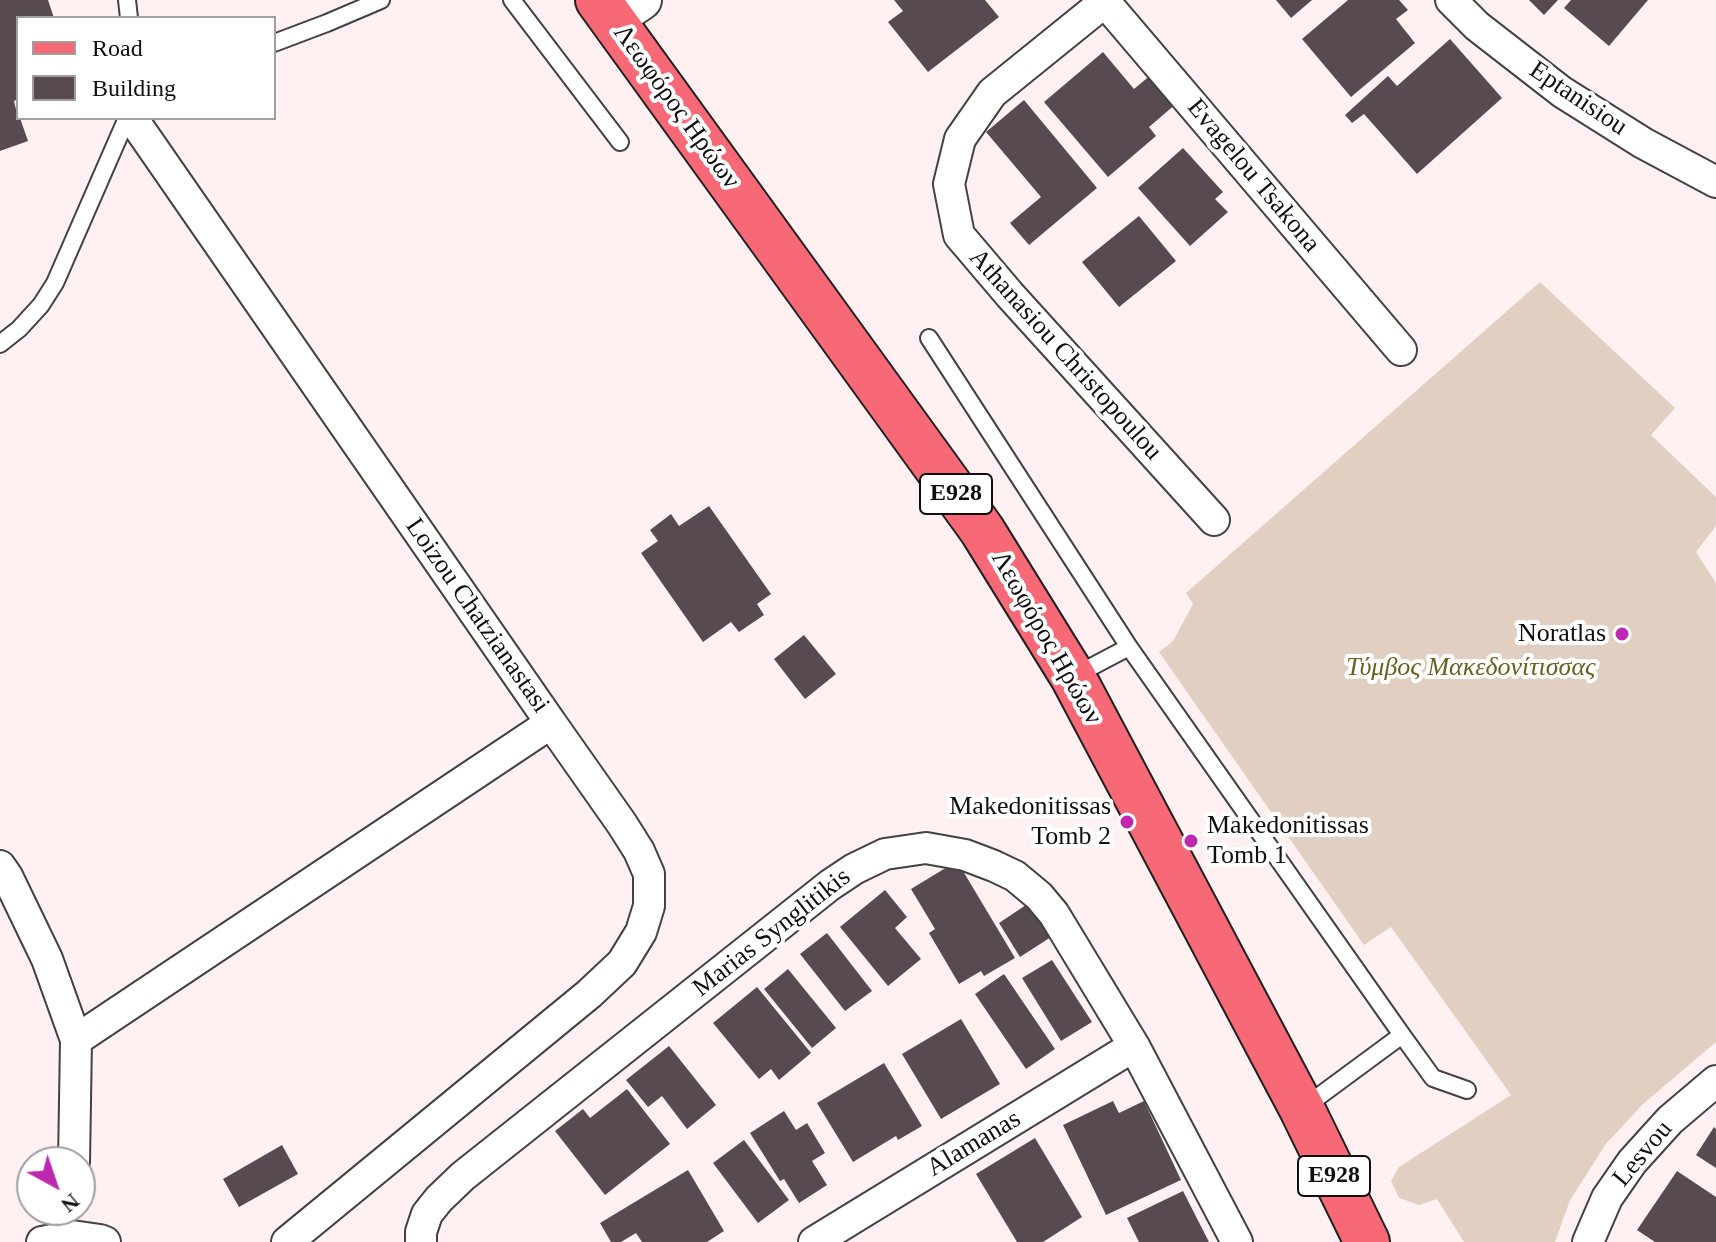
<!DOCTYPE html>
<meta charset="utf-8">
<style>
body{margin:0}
#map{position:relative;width:1716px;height:1242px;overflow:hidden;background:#fff1f1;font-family:Georgia,serif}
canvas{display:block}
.legend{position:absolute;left:16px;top:16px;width:260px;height:104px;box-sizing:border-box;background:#fff;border:2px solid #9f9f9f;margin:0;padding:10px 14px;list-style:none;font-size:24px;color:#0f0f0f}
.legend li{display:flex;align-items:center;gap:16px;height:40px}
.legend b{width:40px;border:2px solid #9f9f9f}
.north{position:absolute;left:16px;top:1146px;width:80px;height:80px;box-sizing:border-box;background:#fff;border:2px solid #9f9f9f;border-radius:50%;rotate:140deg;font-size:22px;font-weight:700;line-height:32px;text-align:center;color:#0f0f0f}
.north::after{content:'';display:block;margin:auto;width:28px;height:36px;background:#be28af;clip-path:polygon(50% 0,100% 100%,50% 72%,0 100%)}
</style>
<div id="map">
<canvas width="1716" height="1242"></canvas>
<ul class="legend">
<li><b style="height:10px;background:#f76977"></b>Road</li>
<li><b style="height:22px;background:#574b51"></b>Building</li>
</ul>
<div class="north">N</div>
</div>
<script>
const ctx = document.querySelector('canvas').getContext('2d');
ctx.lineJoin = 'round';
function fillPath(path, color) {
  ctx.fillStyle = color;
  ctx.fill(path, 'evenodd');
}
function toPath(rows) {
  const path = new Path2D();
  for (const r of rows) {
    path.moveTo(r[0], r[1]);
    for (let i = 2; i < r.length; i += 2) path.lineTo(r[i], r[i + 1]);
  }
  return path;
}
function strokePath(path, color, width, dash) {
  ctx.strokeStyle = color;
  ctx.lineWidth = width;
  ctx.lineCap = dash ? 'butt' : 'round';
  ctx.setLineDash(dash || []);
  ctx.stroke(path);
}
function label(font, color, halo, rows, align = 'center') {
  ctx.font = font + ' Georgia,serif';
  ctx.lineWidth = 8;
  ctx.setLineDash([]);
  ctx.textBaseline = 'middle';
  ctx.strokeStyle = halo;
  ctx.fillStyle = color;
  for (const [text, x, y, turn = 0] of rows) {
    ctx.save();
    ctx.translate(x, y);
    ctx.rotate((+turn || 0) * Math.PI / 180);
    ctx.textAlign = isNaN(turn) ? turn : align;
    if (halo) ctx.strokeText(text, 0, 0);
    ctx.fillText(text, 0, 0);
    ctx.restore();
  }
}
fillPath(toPath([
 [1540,282,1675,408,1651,435,1716,497,1716,526,1696,552,1716,583,1716,1042,1642,1105,1606,1144,1570,1200,1555,1242,1464,1242,1437,1199,1419,1205,1399,1198,1391,1181,1399,1167,1511,1095,1391,927,1364,945,1159,652,1173,641,1193,604,1186,593]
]), '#e1d0c1');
fillPath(toPath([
 [0,0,48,0,54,18,18,18,18,99,14,101,18,118,20,118,28,141,0,151],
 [894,0,985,0,999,17,928,72,888,22,903,11],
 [1276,0,1312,0,1291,18],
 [1348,0,1399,0,1408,10,1396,19,1415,43,1351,97,1302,39],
 [1529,0,1558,0,1544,15],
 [1571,0,1648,0,1609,46,1564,8],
 [1450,39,1502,98,1417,174,1364,114,1352,123,1345,115,1388,76,1397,86],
 [1103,52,1134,89,1152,74,1177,103,1149,127,1156,136,1108,177,1044,102],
 [1024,100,1097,188,1029,245,1010,223,1041,197,986,132],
 [1183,148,1223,192,1215,199,1228,212,1190,246,1138,188],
 [1139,216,1176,261,1119,307,1082,262],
 [709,506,771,594,757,604,764,615,739,632,731,622,703,642,641,553,658,541,650,530,671,514,679,526],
 [804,635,836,674,805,699,774,659],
 [957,861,1015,958,984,976,981,971,959,984,929,933,935,929,911,889],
 [885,890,907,917,895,928,921,959,888,986,840,927],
 [1029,903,1051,937,1020,957,999,923],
 [827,933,872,991,845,1011,800,954],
 [1052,960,1092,1022,1061,1041,1022,978],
 [788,969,836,1028,812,1048,764,989],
 [1004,974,1055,1049,1026,1069,975,994],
 [757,987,811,1053,779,1080,771,1069,759,1079,713,1023],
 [961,1019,1000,1084,941,1119,902,1054],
 [669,1046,716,1105,687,1129,662,1096,648,1107,626,1080],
 [884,1063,922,1126,898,1140,896,1136,853,1162,817,1103],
 [627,1089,670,1144,605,1195,555,1131,583,1109,590,1118],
 [1113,1101,1119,1113,1144,1101,1181,1180,1106,1215,1063,1125],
 [784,1111,796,1130,807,1123,825,1153,812,1161,827,1185,799,1203,784,1179,780,1181,750,1133],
 [1714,1127,1716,1129,1716,1168,1696,1155],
 [1035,1138,1082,1217,1043,1242,1017,1242,976,1174],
 [744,1140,789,1200,758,1223,713,1163],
 [282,1145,298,1174,239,1207,223,1179],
 [688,1170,724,1231,707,1242,642,1242,636,1233,621,1242,611,1242,600,1223],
 [1677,1171,1716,1197,1716,1242,1655,1242,1637,1230],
 [1183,1191,1209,1242,1139,1242,1127,1218]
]), '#574b51');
const service = toPath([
 [127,0,129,18],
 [512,0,620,142],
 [274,43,327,23,381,0],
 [929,338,1129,647,1402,1035,1433,1078,1467,1090],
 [0,344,19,329,41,305,55,283,127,118],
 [1074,676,1129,647],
 [1303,1108,1402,1035]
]);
const minor = toPath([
 [1107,0,992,93,960,139,949,184,959,235,1010,295,1214,520],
 [1451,0,1477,26,1562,92,1643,143,1716,182],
 [1105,2,1401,350],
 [0,866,7,876,47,959,76,1040,74,1162],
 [76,1040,551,723,132,118],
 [42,1242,72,1236,100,1240,105,1242],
 [287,1242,589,994,622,963,641,932,649,906,649,874,639,851,622,824,551,723],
 [421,1242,421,1232,427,1214,439,1199,463,1176,830,885,854,869,885,854,926,848,965,855,994,866,1015,876,1039,896,1054,914,1134,1046,1237,1242],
 [814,1242,1134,1046],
 [1588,1242,1607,1198,1632,1162,1670,1120,1716,1081]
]);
const tertiary = toPath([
 [613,20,642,0]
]);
const primary = toPath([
 [598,0,982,530,1073,677,1302,1109,1367,1242]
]);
strokePath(service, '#424242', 20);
strokePath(minor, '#424242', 34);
strokePath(tertiary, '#424242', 42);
strokePath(primary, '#202020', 48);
strokePath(service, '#fff', 16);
strokePath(minor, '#fff', 30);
strokePath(tertiary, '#fff', 38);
strokePath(primary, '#f76977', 44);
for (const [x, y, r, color] of [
 [1622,634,8,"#be28af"],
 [1127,822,8,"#be28af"],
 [1191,841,8,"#be28af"]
]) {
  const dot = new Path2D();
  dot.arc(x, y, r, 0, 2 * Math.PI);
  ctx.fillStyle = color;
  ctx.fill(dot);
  strokePath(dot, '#fff', 3);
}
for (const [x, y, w] of [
 [956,494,72],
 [1334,1176,72]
]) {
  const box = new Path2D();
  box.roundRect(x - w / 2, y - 20, w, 40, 6);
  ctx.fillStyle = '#fff';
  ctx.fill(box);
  strokePath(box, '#0f0f0f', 2);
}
label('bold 24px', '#0f0f0f', null, [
 ["E928",956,494],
 ["E928",1334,1176]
]);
label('26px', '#0f0f0f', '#fff', [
 ["Eptanisiou",1578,99,34],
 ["Λεωφόρος Ηρώων",676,107,54],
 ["Evagelou Tsakona",1253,176,50],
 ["Athanasiou Christopoulou",1065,355,48],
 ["Loizou Chatzianastasi",477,616,55],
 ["Λεωφόρος Ηρώων",1046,638,60],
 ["Marias Synglitikis",772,933,-38],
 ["Alamanas",974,1144,-31],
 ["Lesvou",1643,1154,-50]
]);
label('26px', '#0f0f0f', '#fff', [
 ["Noratlas",1606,634],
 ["Makedonitissas",1111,807],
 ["Tomb 2",1111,837],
 ["Makedonitissas",1207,826,"left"],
 ["Tomb 1",1207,856,"left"]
], 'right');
label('italic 26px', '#66621f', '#fff', [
 ["Τύμβος Μακεδονίτισσας",1471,668]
]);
</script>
